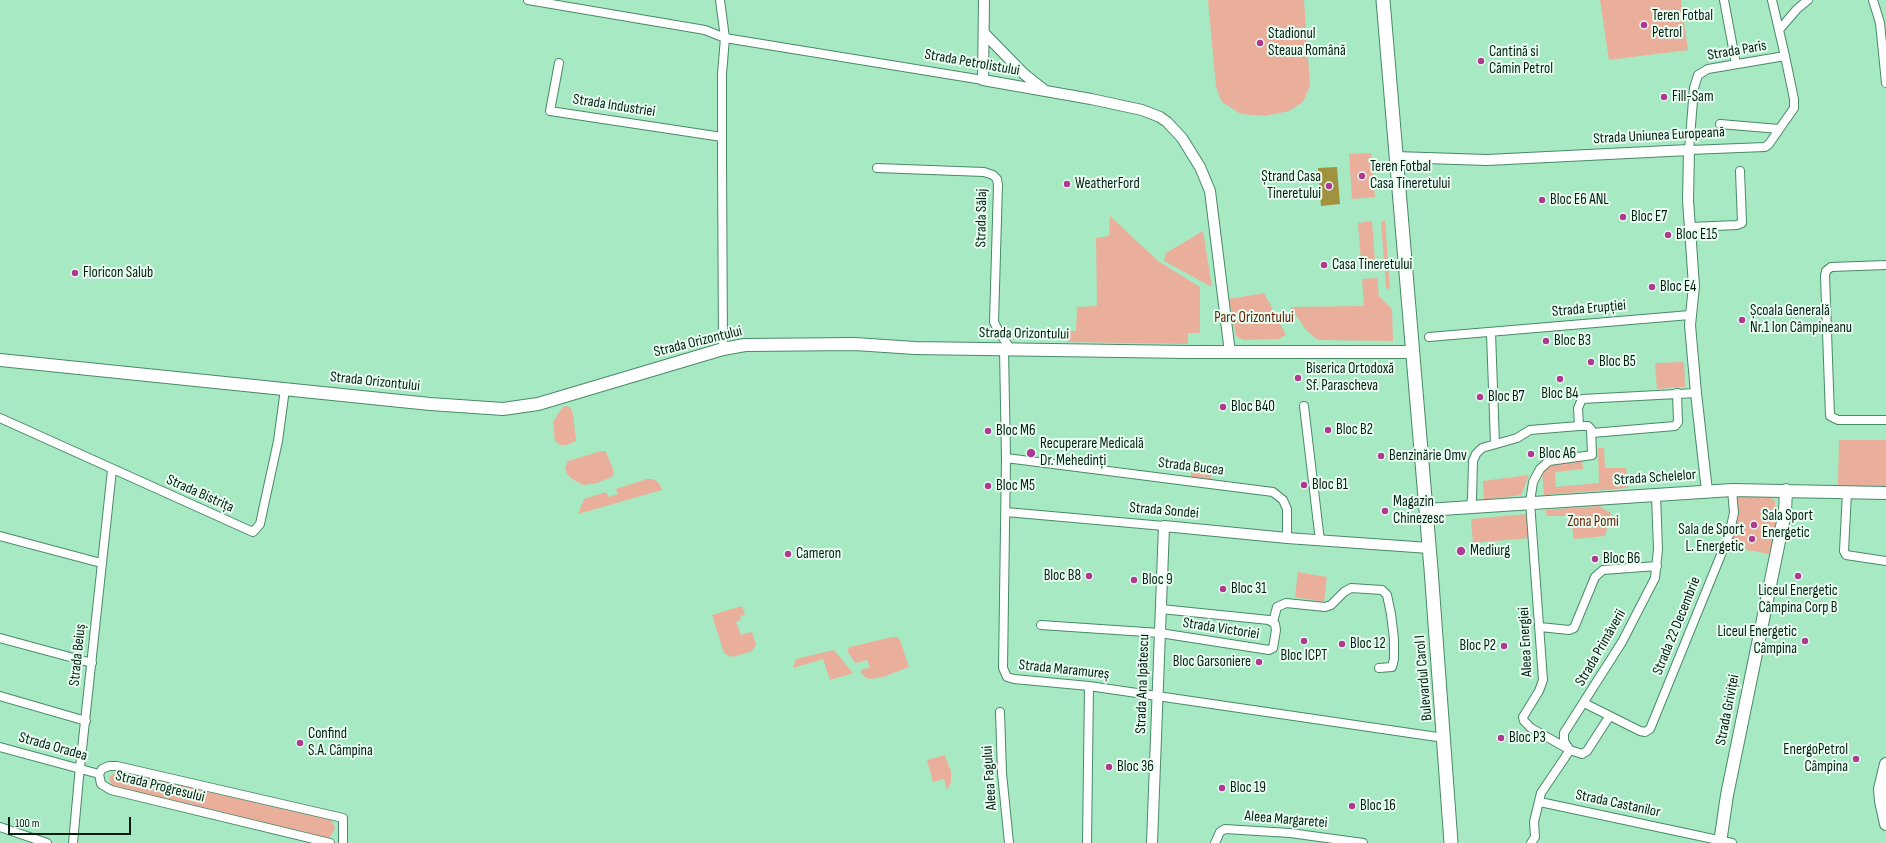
<!DOCTYPE html>
<meta charset="utf-8">
<style>
body{margin:0}
#map{position:relative;width:1886px;height:843px;overflow:hidden;background:#a6e9c3;font-family:"Sofia Sans Condensed",sans-serif}
canvas{display:block}
.scale{position:absolute;left:8px;top:817px;width:123px;height:18px;box-sizing:border-box;border:2px solid #041f12;border-top:0;padding-left:5px;font-size:12px;line-height:14px;white-space:nowrap;color:#041f12;-webkit-text-stroke:3px #eafef2;paint-order:stroke}
</style>
<div id="map">
<canvas width="1886" height="843"></canvas>
<div class="scale">100 m</div>
</div>
<script>
const ctx = document.querySelector('canvas').getContext('2d');
ctx.lineJoin = 'round';
function fillPath(path, color) {
  ctx.fillStyle = color;
  ctx.fill(path, 'evenodd');
}
function toPath(rows) {
  const path = new Path2D();
  for (const r of rows) {
    path.moveTo(r[0], r[1]);
    for (let i = 2; i < r.length; i += 2) path.lineTo(r[i], r[i + 1]);
  }
  return path;
}
function strokePath(path, color, width, dash) {
  ctx.strokeStyle = color;
  ctx.lineWidth = width;
  ctx.lineCap = dash ? 'butt' : 'round';
  ctx.setLineDash(dash || []);
  ctx.stroke(path);
}
function label(font, color, halo, rows, align = 'center') {
  ctx.font = font + ' "Sofia Sans Condensed",sans-serif';
  ctx.lineWidth = 4;
  ctx.setLineDash([]);
  ctx.textBaseline = 'middle';
  ctx.strokeStyle = halo;
  ctx.fillStyle = color;
  for (const [text, x, y, turn = 0] of rows) {
    ctx.save();
    ctx.translate(x, y);
    ctx.rotate((+turn || 0) * Math.PI / 180);
    ctx.textAlign = isNaN(turn) ? turn : align;
    if (halo) ctx.strokeText(text, 0, 0);
    ctx.fillText(text, 0, 0);
    ctx.restore();
  }
}
fillPath(toPath([
 [1208,0,1304,0,1310,86,1303,102,1289,111,1265,116,1241,114,1222,102,1216,87],
 [1600,0,1681,0,1688,50,1609,60],
 [1371,153,1375,197,1352,199,1349,154],
 [1110,216,1158,261,1200,287,1200,333,1188,333,1188,344,1067,342,1067,331,1076,331,1077,307,1097,306,1096,238,1109,236],
 [1385,220,1390,290,1386,287,1381,223],
 [1372,221,1375,261,1361,263,1358,223],
 [1203,231,1212,287,1164,261,1166,253],
 [1377,278,1379,296,1392,309,1393,341,1320,340,1315,338,1307,331,1290,307,1364,306,1362,279],
 [1264,293,1286,335,1279,339,1243,340,1236,336,1229,299],
 [1684,362,1685,387,1657,389,1655,363],
 [565,406,570,407,573,414,576,441,566,445,560,445,555,441,553,422,562,408],
 [1839,440,1886,440,1886,487,1838,485],
 [1598,448,1604,448,1605,468,1626,468,1628,488,1544,495,1542,472,1548,464,1582,460,1583,469,1555,472,1556,487,1599,483],
 [601,451,605,451,607,454,614,472,612,477,597,483,583,485,572,479,567,474,565,468,568,461],
 [1191,467,1210,469,1211,481,1191,478],
 [1529,475,1521,495,1484,500,1483,481],
 [647,479,653,479,659,483,662,490,578,514,584,499,606,492,609,497,618,494,616,489],
 [1736,494,1770,497,1775,501,1775,528,1770,554,1729,547,1735,522],
 [1599,506,1611,513,1605,536,1574,539,1571,518,1565,516,1547,516,1545,510],
 [1527,514,1529,538,1473,543,1471,519],
 [1298,572,1327,577,1324,602,1295,597],
 [742,606,745,615,740,616,741,620,736,622,741,635,752,632,756,644,752,651,733,657,725,654,723,650,712,615],
 [892,637,897,637,900,640,909,667,883,677,869,679,865,677,861,673,862,669,870,668,867,660,855,663,848,652,848,649,850,647],
 [834,650,853,673,830,680,823,659,793,668,796,659],
 [941,756,945,756,951,771,951,782,947,790,944,779,933,782,927,760],
 [118,771,323,818,331,820,335,828,333,832,329,839,325,840,112,786,109,779,110,776]
]), '#eaaf9b');
fillPath(toPath([
 [1337,167,1340,204,1321,206,1318,168]
]), '#a1923f');
const minor = toPath([
 [528,0,705,30,725,38,983,80],
 [720,0,725,38,722,74,722,159,723,349],
 [1724,0,1736,64],
 [1772,0,1785,56,1794,99,1794,108,1769,144,1765,147,1689,150,1694,88,1698,75,1708,69,1785,56],
 [1873,0,1880,23,1886,83],
 [1779,30,1797,9,1808,0],
 [559,63,550,111,722,137],
 [1720,124,1779,129],
 [877,168,984,172,993,175,997,179,998,185,994,322,998,330,1011,350],
 [1690,227,1737,225,1742,223,1740,171],
 [1886,265,1831,267,1826,271,1825,276,1830,416,1838,420,1886,420],
 [1491,333,1495,444],
 [1429,337,1690,315],
 [1004,350,1006,458,1003,668,1007,677,1014,679,1089,686,1444,738],
 [1304,406,1320,541],
 [0,418,253,532,260,524,263,510,278,441,285,389],
 [1579,426,1578,408,1582,399,1696,393],
 [1592,433,1675,426,1678,422,1677,393],
 [1006,458,1273,492,1283,500,1287,509,1287,538],
 [1847,492,1844,551,1846,555,1886,561],
 [1470,507,1472,499,1473,461,1476,454,1482,448,1517,438,1530,430,1579,426,1588,426,1591,429,1592,455,1549,461,1540,469,1533,482,1530,502,1543,680,1539,691,1523,717,1524,721,1531,728,1570,750,1582,754,1587,751,1609,717],
 [1006,512,1164,526],
 [0,536,101,563],
 [1273,622,1277,607,1286,603,1325,607,1331,605,1344,592,1351,588,1382,590,1387,595,1391,614,1394,639,1394,659,1392,667,1379,668],
 [1041,625,1160,633,1269,650,1273,648,1276,630,1275,624,1269,620,1161,609],
 [1540,627,1569,630,1574,628,1595,577,1603,570,1657,566],
 [0,638,92,663],
 [0,696,86,721],
 [1584,703,1640,731,1645,732,1650,729,1729,535,1734,513,1732,490],
 [1000,712,1002,773,1009,843],
 [0,747,99,774],
 [1569,749,1564,741,1564,733,1622,642,1655,578,1658,549,1656,495],
 [1540,802,1732,843],
 [0,827,47,843],
 [73,843,79,777,112,470],
 [330,843,111,790,101,784,99,774,102,769,109,766,117,766,343,818,343,843],
 [1087,843,1089,686],
 [1215,843,1220,832,1225,829,1290,833,1363,843],
 [1531,843,1535,837,1534,822,1541,793,1570,750]
]);
const tertiary = toPath([
 [984,0,983,80,1091,99,1142,110,1160,117,1167,122,1182,138,1200,167,1210,191,1230,353],
 [984,33,1024,74,1043,89],
 [1395,157,1487,160,1689,150,1688,200,1694,286,1690,325,1696,393,1707,491],
 [1152,843,1164,526,1287,538,1429,548]
]);
const secondary = toPath([
 [0,360,430,404,503,409,538,404,723,349,745,345,855,344,915,348,1188,352,1412,352],
 [1426,510,1732,490,1886,493],
 [1886,764,1880,789,1881,801,1886,824],
 [1720,843,1727,795,1785,512,1786,490]
]);
const primary = toPath([
 [1383,0,1431,569,1451,843]
]);
strokePath(minor, '#498a68', 10);
strokePath(tertiary, '#498a68', 12);
strokePath(secondary, '#498a68', 14);
strokePath(primary, '#498a68', 15);
strokePath(minor, '#fff', 8);
strokePath(tertiary, '#fff', 10);
strokePath(secondary, '#fff', 12);
strokePath(primary, '#fff', 13);
for (const [x, y, r, color] of [
 [1644,25,4,"#af3991"],
 [1260,43,4,"#af3991"],
 [1481,61,4,"#af3991"],
 [1664,97,4,"#af3991"],
 [1362,176,4,"#af3991"],
 [1067,184,4,"#af3991"],
 [1329,186,4,"#af3991"],
 [1542,200,4,"#af3991"],
 [1623,217,4,"#af3991"],
 [1668,235,4,"#af3991"],
 [1324,265,4,"#af3991"],
 [75,273,4,"#af3991"],
 [1652,287,4,"#af3991"],
 [1742,320,4,"#af3991"],
 [1546,341,4,"#af3991"],
 [1591,362,4,"#af3991"],
 [1298,378,4,"#af3991"],
 [1560,379,4,"#af3991"],
 [1480,397,4,"#af3991"],
 [1223,407,4,"#af3991"],
 [1328,430,4,"#af3991"],
 [988,431,4,"#af3991"],
 [1031,453,5,"#af3991"],
 [1531,454,4,"#af3991"],
 [1381,456,4,"#af3991"],
 [1304,485,4,"#af3991"],
 [988,486,4,"#af3991"],
 [1385,511,4,"#af3991"],
 [1754,525,4,"#af3991"],
 [1752,539,4,"#af3991"],
 [1461,551,5,"#af3991"],
 [788,554,4,"#af3991"],
 [1595,559,4,"#af3991"],
 [1089,576,4,"#af3991"],
 [1798,576,4,"#af3991"],
 [1134,580,4,"#af3991"],
 [1223,589,4,"#af3991"],
 [1304,641,4,"#af3991"],
 [1805,641,4,"#af3991"],
 [1342,644,4,"#af3991"],
 [1504,646,4,"#af3991"],
 [1259,662,4,"#af3991"],
 [1501,738,4,"#af3991"],
 [300,743,4,"#af3991"],
 [1856,759,4,"#af3991"],
 [1109,767,4,"#af3991"],
 [1222,788,4,"#af3991"],
 [1352,806,4,"#af3991"]
]) {
  const dot = new Path2D();
  dot.arc(x, y, r, 0, 2 * Math.PI);
  ctx.fillStyle = color;
  ctx.fill(dot);
  strokePath(dot, '#eafef2', 1.5);
}
label('15px', '#041f12', '#eafef2', [
 ["Teren Fotbal",1652,16],
 ["Petrol",1652,33],
 ["Stadionul",1268,34],
 ["Steaua Română",1268,51],
 ["Cantină si",1489,52],
 ["Cămin Petrol",1489,69],
 ["Fill-Sam",1672,97],
 ["Teren Fotbal",1370,167],
 ["Casa Tineretului",1370,184],
 ["Ștrand Casa",1321,177,"right"],
 ["Tineretului",1321,194,"right"],
 ["WeatherFord",1075,184],
 ["Bloc E6 ANL",1550,200],
 ["Bloc E7",1631,217],
 ["Bloc E15",1676,235],
 ["Casa Tineretului",1332,265],
 ["Floricon Salub",83,273],
 ["Bloc E4",1660,287],
 ["Școala Generală",1750,311],
 ["Nr.1 Ion Câmpineanu",1750,328],
 ["Bloc B3",1554,341],
 ["Bloc B5",1599,362],
 ["Biserica Ortodoxă",1306,369],
 ["Sf. Parascheva",1306,386],
 ["Bloc B4",1560,394,"center"],
 ["Bloc B7",1488,397],
 ["Bloc B40",1231,407],
 ["Bloc B2",1336,430],
 ["Bloc M6",996,431],
 ["Recuperare Medicală",1040,444],
 ["Dr. Mehedinți",1040,461],
 ["Bloc A6",1539,454],
 ["Benzinărie Omv",1389,456],
 ["Bloc B1",1312,485],
 ["Bloc M5",996,486],
 ["Magazin",1393,502],
 ["Chinezesc",1393,519],
 ["Sala Sport",1762,516],
 ["Energetic",1762,533],
 ["Sala de Sport",1744,530,"right"],
 ["L. Energetic",1744,547,"right"],
 ["Mediurg",1470,551],
 ["Cameron",796,554],
 ["Bloc B6",1603,559],
 ["Bloc B8",1081,576,"right"],
 ["Bloc 9",1142,580],
 ["Bloc 31",1231,589],
 ["Liceul Energetic",1798,591,"center"],
 ["Câmpina Corp B",1798,608,"center"],
 ["Liceul Energetic",1797,632,"right"],
 ["Câmpina",1797,649,"right"],
 ["Bloc 12",1350,644],
 ["Bloc P2",1496,646,"right"],
 ["Bloc ICPT",1304,656,"center"],
 ["Bloc Garsoniere",1251,662,"right"],
 ["Confind",308,734],
 ["S.A. Câmpina",308,751],
 ["Bloc P3",1509,738],
 ["EnergoPetrol",1848,750,"right"],
 ["Câmpina",1848,767,"right"],
 ["Bloc 36",1117,767],
 ["Bloc 19",1230,788],
 ["Bloc 16",1360,806]
], 'left');
label('15px', '#041f12', '#eafef2', [
 ["Strada Paris",1737,51,-10],
 ["Strada Petrolistului",972,63,10],
 ["Strada Industriei",614,106,9],
 ["Strada Uniunea Europeană",1659,136,-3],
 ["Strada Sălaj",982,218,-89],
 ["Strada Erupției",1589,309,-5],
 ["Strada Orizontului",1024,334,1],
 ["Strada Orizontului",698,342,-14],
 ["Strada Orizontului",375,382,6],
 ["Strada Bucea",1191,467,7],
 ["Strada Schelelor",1655,478,-4],
 ["Strada Bistrița",200,494,24],
 ["Strada Sondei",1164,511,5],
 ["Strada 22 Decembrie",1677,626,-68],
 ["Strada Victoriei",1221,629,9],
 ["Aleea Energiei",1526,642,-93],
 ["Strada Primăverii",1601,648,-60],
 ["Strada Beiuș",78,655,-84],
 ["Strada Maramureș",1064,670,6],
 ["Bulevardul Carol I",1424,678,-95],
 ["Strada Ana Ipătescu",1143,684,-88],
 ["Strada Griviței",1728,710,-79],
 ["Strada Oradea",53,747,16],
 ["Aleea Fagului",990,778,-94],
 ["Strada Progresului",160,787,14],
 ["Strada Castanilor",1618,804,12],
 ["Aleea Margaretei",1286,820,5]
]);
label('15px', '#651e01', '#eafef2', [
 ["Parc Orizontului",1254,318],
 ["Zona Pomi",1593,522]
]);
</script>
